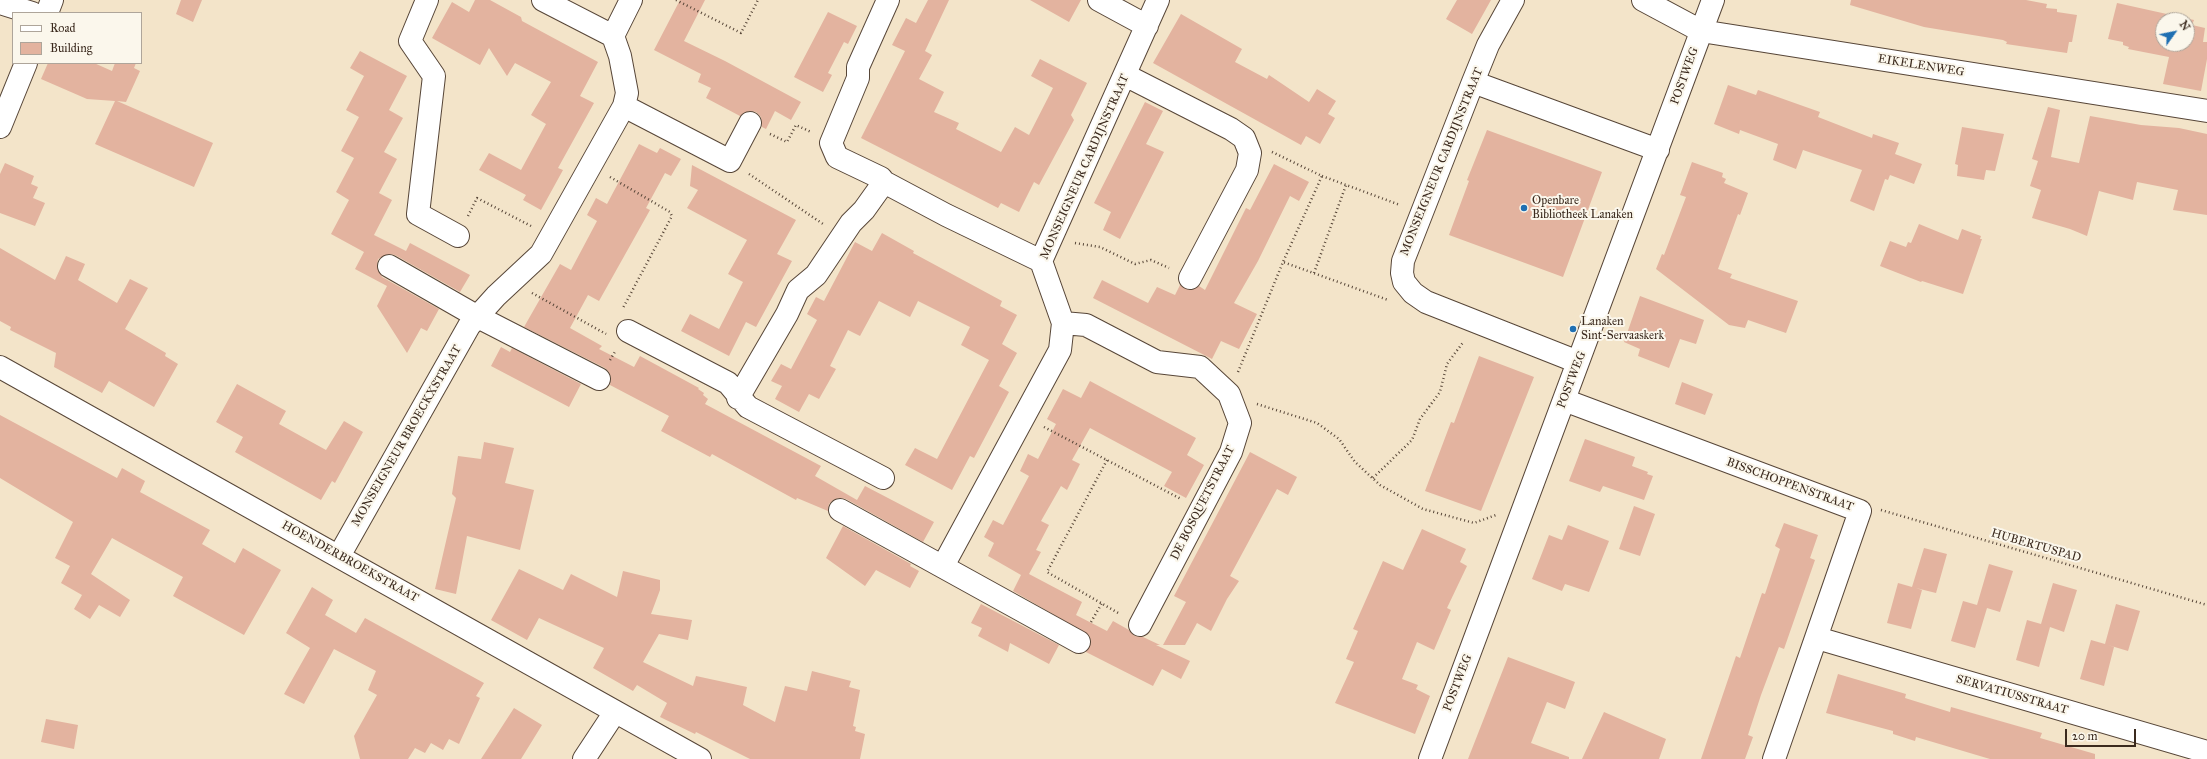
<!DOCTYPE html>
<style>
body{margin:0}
#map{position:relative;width:2207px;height:759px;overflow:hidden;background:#f3e4c9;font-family:"IM FELL Great Primer",serif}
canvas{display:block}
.legend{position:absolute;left:12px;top:12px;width:130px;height:52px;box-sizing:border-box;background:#fbf7ec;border:1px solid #aea59a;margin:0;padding:5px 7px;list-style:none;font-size:12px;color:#3b2a1e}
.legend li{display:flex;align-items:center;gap:8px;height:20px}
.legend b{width:20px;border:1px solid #aea59a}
.north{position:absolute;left:2155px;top:12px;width:40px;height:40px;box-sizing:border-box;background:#fbf7ec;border:1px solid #aea59a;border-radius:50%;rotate:57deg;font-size:11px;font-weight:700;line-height:16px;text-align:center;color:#3b2a1e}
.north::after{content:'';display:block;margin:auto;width:14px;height:18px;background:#1f6fb2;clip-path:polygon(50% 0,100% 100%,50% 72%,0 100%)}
.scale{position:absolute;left:2065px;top:729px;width:71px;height:18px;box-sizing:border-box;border:2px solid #3b2a1e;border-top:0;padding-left:5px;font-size:12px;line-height:14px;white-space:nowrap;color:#3b2a1e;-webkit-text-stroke:3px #fbf7ec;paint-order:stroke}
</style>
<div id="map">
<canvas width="2207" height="759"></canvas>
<ul class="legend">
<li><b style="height:5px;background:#fff"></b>Road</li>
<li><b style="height:11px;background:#e3b39f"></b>Building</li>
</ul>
<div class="north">N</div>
<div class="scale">20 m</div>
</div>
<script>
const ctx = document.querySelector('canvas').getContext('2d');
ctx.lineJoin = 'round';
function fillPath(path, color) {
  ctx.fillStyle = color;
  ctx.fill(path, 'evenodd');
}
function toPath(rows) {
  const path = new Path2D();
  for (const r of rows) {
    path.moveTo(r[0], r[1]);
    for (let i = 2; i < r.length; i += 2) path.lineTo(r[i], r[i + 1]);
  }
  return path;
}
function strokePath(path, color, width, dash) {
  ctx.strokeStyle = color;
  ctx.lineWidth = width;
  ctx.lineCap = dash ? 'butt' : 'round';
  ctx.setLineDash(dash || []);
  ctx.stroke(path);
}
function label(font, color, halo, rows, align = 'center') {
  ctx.font = font + ' "IM FELL Great Primer",serif';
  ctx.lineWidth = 4;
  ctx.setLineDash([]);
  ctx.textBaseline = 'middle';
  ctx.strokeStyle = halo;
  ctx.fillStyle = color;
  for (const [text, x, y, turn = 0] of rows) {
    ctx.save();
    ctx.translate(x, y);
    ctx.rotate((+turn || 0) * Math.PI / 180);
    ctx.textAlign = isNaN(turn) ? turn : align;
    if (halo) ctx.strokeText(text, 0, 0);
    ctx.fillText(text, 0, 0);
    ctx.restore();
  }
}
fillPath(toPath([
 [181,0,202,0,193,22,176,14],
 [475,0,490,0,521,17,522,21,598,62,580,96,594,103,558,168,563,170,541,210,523,200,526,195,479,170,489,153,521,170,546,124,531,115,551,82,515,63,507,76,489,48,480,65,432,38,452,2,469,12],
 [680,0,705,0,684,41,725,61,801,102,791,120,775,111,766,129,762,127,761,117,756,112,749,111,740,116,706,98,711,88,698,82,701,74,654,50],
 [928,0,949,0,925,51,932,55,919,79,944,92,934,112,959,123,956,129,1001,152,1015,127,1029,135,1053,88,1031,76,1040,59,1087,83,1071,115,1074,120,1039,185,1034,182,1019,212,1001,203,998,208,861,138,905,51,892,45,906,18,916,23],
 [1030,0,1081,0,1069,22],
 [1457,0,1491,0,1472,34,1446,19],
 [1851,0,2026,0,2047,4,2046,8,2057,9,2057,12,2077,15,2072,42,2069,42,2067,53,2006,44,2007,42,2003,40,1924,27,1850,5],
 [2117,3,2194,20,2192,25,2205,28,2203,42,2207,42,2207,59,2201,91,2163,84,2169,57,2128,49,2129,47,2123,45,2123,42,2108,39],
 [2163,20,2187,20,2187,44,2163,44],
 [828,12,857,26,848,44,844,42,828,73,832,75,823,92,794,77],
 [1181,14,1242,49,1235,62,1267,79,1269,75,1309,102,1317,89,1336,101,1328,114,1335,118,1320,144,1306,136,1301,145,1153,63],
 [360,51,407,76,389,110,403,118,384,152,397,159,379,193,392,200,374,235,406,251,410,243,470,275,460,292,395,255,389,254,378,259,377,266,382,277,439,309,427,331,421,328,407,353,377,306,387,286,355,269,364,252,331,234,349,200,336,192,354,158,341,151,359,117,346,110,364,76,350,68],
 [48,63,94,63,112,71,115,63,136,63,134,68,140,71,126,102,117,101,213,143,194,187,95,144,115,101,87,99,41,79],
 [1728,85,1756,95,1758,90,1803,106,1820,112,1818,117,1872,138,1873,134,1899,143,1895,154,1922,164,1914,184,1890,175,1888,180,1885,179,1874,211,1850,201,1862,170,1803,150,1796,169,1773,160,1778,144,1740,130,1739,134,1714,124],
 [1145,102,1163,111,1146,144,1164,152,1120,239,1103,230,1111,212,1094,203],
 [2048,107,2060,110,2051,157,2079,163,2090,116,2141,125,2179,128,2207,134,2207,215,2173,210,2178,190,2137,182,2133,200,2099,191,2087,236,2070,229,2032,218,2041,190,2030,186,2038,161,2032,159],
 [1962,127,2004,134,1995,171,1986,170,1984,180,1957,176,1958,165,1955,164],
 [1487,130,1602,172,1563,277,1449,235,1469,181,1467,180],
 [639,144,657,153,660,148,681,159,671,176,665,173,646,208,650,210,599,301,588,295,570,328,602,346,599,349,634,367,640,356,699,388,698,389,704,393,703,395,708,399,705,404,821,466,815,476,857,500,865,486,934,522,923,542,846,499,839,498,833,500,829,504,828,511,797,498,796,500,712,454,710,457,661,431,669,416,610,385,611,378,609,372,605,368,524,327,560,264,571,270,597,221,587,215,596,198,607,204],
 [1692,162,1723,173,1722,177,1726,179,1724,183,1748,193,1740,215,1738,214,1718,269,1732,274,1730,278,1798,301,1786,333,1748,320,1745,328,1729,325,1656,269,1662,254,1664,255,1686,197,1680,195],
 [5,163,34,176,31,184,38,187,33,198,45,203,35,226,0,213,0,174],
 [1274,164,1309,182,1299,201,1290,196,1258,261,1234,303,1257,314,1239,349,1221,341,1212,359,1093,298,1102,280,1148,303,1157,287,1175,295,1180,285,1190,290,1199,286,1205,290,1246,208,1250,210],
 [692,165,796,220,777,254,792,261,756,327,746,322,729,356,681,331,690,314,719,329,743,282,728,274,747,240,687,208,698,190,690,186],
 [1919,224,1958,240,1962,229,1981,236,1980,239,1982,239,1963,294,1922,281,1921,282,1880,266,1890,241,1906,247,1908,242,1911,243],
 [882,233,914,251,913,253,1002,301,1000,306,1017,315,1002,344,1017,353,999,386,1009,392,974,458,970,456,952,490,905,465,915,448,937,459,989,360,961,345,970,327,918,301,910,317,879,301,860,336,848,330,830,366,836,369,819,399,809,394,799,412,775,399,782,386,771,381,781,364,791,369,817,320,807,314,816,297,824,301,855,242,872,251],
 [0,248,55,280,66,256,85,264,78,280,117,303,130,279,148,288,125,329,166,353,165,356,178,364,154,407,109,381,102,393,54,367,56,353,10,330,11,327,0,321],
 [1640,296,1704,320,1696,344,1680,339,1669,368,1638,356,1640,349,1624,342],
 [501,347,510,352,512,348,581,384,569,407,491,366],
 [1479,356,1534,377,1481,511,1425,491,1451,422,1454,423],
 [1090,381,1196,438,1187,455,1204,465,1186,498,1164,486,1172,472,1090,428,1072,460,1080,464,1067,490,1061,486,1041,521,1049,525,1036,550,1041,552,1029,574,1082,602,1076,615,1107,631,1113,621,1129,630,1135,636,1143,637,1160,645,1156,645,1190,661,1181,679,1162,669,1153,686,1086,652,1091,642,1089,635,1013,591,1021,575,988,556,994,543,984,537,993,520,1003,525,1029,476,1020,471,1028,454,1038,459,1056,424,1047,419,1063,389,1081,398],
 [1682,382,1713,394,1705,415,1675,404],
 [237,384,286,411,279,424,326,450,344,421,363,432,335,483,332,481,321,500,235,452,243,437,216,422],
 [0,415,117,478,122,468,145,481,140,492,210,530,202,544,235,563,243,548,281,570,244,635,173,596,183,577,112,538,91,574,130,600,120,617,99,605,90,619,74,609,82,595,61,583,70,566,55,558,73,522,0,478],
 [1585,439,1635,457,1632,466,1648,472,1647,474,1653,476,1644,500,1603,486,1600,492,1569,481],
 [484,442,514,448,505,483,534,490,520,550,467,536,456,594,435,589,456,498,452,494,458,456,481,459],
 [1250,452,1297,477,1288,495,1277,489,1230,576,1239,581,1227,599,1211,631,1197,623,1185,645,1163,645,1186,602,1174,596],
 [1634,506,1655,514,1640,556,1619,549],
 [1784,523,1818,535,1810,558,1815,560,1784,649,1779,647,1761,695,1748,735,1753,737,1745,759,1701,759,1736,656,1740,658,1762,593,1765,594,1780,549,1775,546],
 [1568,525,1609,541,1589,592,1565,584,1562,591,1532,579,1549,535,1562,540],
 [843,526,911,564,910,566,919,571,910,588,876,570,865,586,826,558],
 [1422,529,1466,549,1460,562,1467,566,1447,608,1451,610,1434,650,1417,642,1402,679,1418,685,1416,689,1430,696,1415,734,1335,703,1354,662,1346,659,1358,631,1353,629,1383,561,1403,570],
 [1924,548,1947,554,1936,593,1916,588,1922,590,1911,629,1887,623,1898,583,1912,587],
 [1989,564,2013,571,2000,612,1987,608,1975,648,1951,641,1963,601,1977,605],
 [519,569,563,590,571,574,617,597,623,571,660,580,660,590,651,614,692,620,688,640,659,634,643,662,693,686,696,676,747,687,743,705,775,722,785,686,807,691,812,671,851,681,849,687,860,690,853,726,856,727,855,731,865,734,860,759,750,759,696,732,695,734,660,717,667,703,637,685,633,691,593,668,604,648,539,618,527,640,491,620],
 [2053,583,2077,590,2064,632,2050,627,2039,667,2016,660,2027,620,2048,626,2041,624],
 [312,587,333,600,325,615,356,633,365,618,484,683,476,696,480,698,459,744,449,739,443,750,431,743,425,753,415,748,408,759,360,759,354,736,377,695,368,690,376,671,334,649,304,704,284,694,310,648,286,633],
 [981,604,1059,645,1049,664,1010,643,1008,652,978,636,982,628,971,623],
 [2116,604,2140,611,2128,651,2108,645,2114,647,2104,686,2080,679,2091,640,2105,644],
 [1508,657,1575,682,1565,709,1547,702,1531,743,1569,757,1569,759,1468,759],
 [1838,674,1906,694,1905,698,1950,712,1951,707,2042,733,2040,738,2095,754,2095,759,1990,759,1916,737,1915,741,1893,734,1893,731,1826,713],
 [514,708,542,725,521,759,481,759],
 [1604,712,1666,739,1659,759,1582,759],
 [46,719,78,725,74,749,41,742]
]), '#e3b39f');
const minor = toPath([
 [427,0,410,41,434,76,418,214,458,236],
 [543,0,613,36],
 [888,0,858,67,858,78,831,143,837,157,881,178,884,182,946,215,1041,261],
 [1099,0,1147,26],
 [1513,0,1488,45,1473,82,1403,261,1402,273,1404,282,1413,293,1426,302,1578,362],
 [1643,0,1701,31,2207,111],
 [0,3,32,13],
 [47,13,52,0],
 [1125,75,1231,129,1244,138,1250,153,1247,170,1190,278],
 [1473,82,1658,150],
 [624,106,730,161,750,123],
 [0,127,26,63],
 [389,266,478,317,599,379],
 [1063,323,1086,325,1157,362,1200,367,1229,394,1240,423,1231,452,1140,625],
 [628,331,728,383,748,407,883,478],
 [0,367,700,759],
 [738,398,787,314,798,290,816,275,851,223,864,210,884,182],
 [1564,400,1860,511,1774,759],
 [840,510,1079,642],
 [339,556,469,326,496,296,541,254,624,106,627,93,620,56,613,36,631,0],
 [943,566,1060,350,1063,323,1041,261,1158,0],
 [1817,638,2207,752],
 [584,759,615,712],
 [1430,759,1713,0]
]);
strokePath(minor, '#574638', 24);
strokePath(toPath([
 [676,0,741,33,758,0],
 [770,134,787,142,796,125,811,132],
 [1272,152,1322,176,1283,262],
 [749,174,823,224],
 [1322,176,1400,205],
 [610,177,670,212,672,216,623,308],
 [468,216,477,198,531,226],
 [1075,243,1100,247,1135,264,1151,260,1169,268],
 [1314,273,1346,185],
 [532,293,606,334],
 [610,360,616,350],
 [1238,372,1283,262,1388,300],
 [1257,404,1317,423,1339,439,1355,462,1380,485,1423,509,1474,523,1496,515],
 [1044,427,1181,499],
 [1107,460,1047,572,1120,614],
 [1373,478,1412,440,1420,419,1440,392,1447,364,1464,341],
 [1881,510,2207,605],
 [1091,622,1102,603]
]), '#574638', 2.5, [1, 3]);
strokePath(minor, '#fff', 22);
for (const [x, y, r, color] of [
 [1524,208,4,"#1f6fb2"],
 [1573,329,4,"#1f6fb2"]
]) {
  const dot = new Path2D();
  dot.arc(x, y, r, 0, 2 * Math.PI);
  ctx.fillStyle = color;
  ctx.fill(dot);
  strokePath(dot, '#fbf7ec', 1.5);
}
label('12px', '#3b2a1e', '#fbf7ec', [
 ["EIKELENWEG",1921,66,9],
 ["POSTWEG",1685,76,-70],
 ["MONSEIGNEUR CARDIJNSTRAAT",1442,162,-68],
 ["MONSEIGNEUR CARDIJNSTRAAT",1085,167,-66],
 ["POSTWEG",1572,380,-69],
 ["MONSEIGNEUR BROECKXSTRAAT",407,436,-60],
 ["BISSCHOPPENSTRAAT",1790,485,20],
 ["DE BOSQUETSTRAAT",1203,503,-63],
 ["HUBERTUSPAD",2036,546,16],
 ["HOENDERBROEKSTRAAT",350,562,29],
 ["POSTWEG",1458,683,-69],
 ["SERVATIUSSTRAAT",2012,695,16]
]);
label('12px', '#3b2a1e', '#fbf7ec', [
 ["Openbare",1532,201],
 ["Bibliotheek Lanaken",1532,215],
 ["Lanaken",1581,322],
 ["Sint-Servaaskerk",1581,336]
], 'left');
</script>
